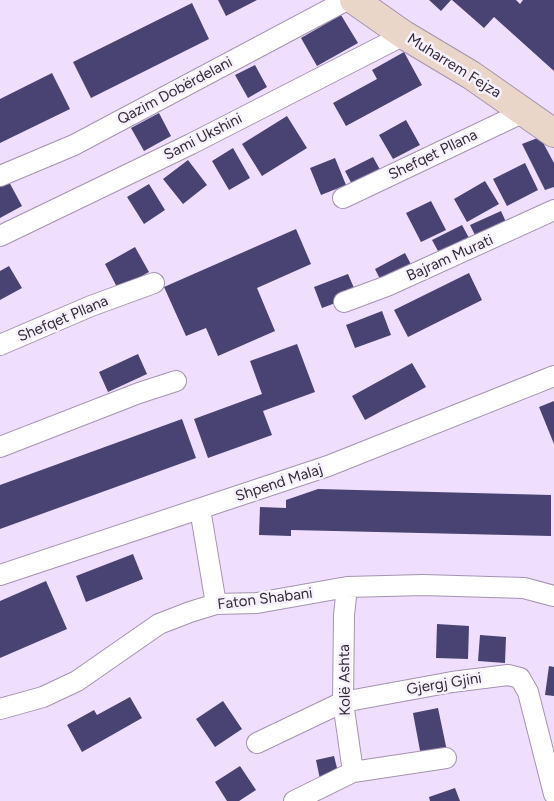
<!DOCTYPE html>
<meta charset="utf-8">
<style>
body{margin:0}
canvas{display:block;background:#f0defe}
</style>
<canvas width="554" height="801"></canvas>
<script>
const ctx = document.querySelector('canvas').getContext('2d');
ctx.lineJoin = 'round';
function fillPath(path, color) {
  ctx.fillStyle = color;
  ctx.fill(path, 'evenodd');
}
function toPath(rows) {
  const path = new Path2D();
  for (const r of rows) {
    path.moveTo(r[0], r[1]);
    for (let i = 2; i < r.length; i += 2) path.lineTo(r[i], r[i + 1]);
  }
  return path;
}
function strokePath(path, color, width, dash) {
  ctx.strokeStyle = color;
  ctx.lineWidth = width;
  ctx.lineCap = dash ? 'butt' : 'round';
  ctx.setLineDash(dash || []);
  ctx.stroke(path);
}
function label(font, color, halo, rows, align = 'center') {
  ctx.font = font + ' Figtree,sans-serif';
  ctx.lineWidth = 5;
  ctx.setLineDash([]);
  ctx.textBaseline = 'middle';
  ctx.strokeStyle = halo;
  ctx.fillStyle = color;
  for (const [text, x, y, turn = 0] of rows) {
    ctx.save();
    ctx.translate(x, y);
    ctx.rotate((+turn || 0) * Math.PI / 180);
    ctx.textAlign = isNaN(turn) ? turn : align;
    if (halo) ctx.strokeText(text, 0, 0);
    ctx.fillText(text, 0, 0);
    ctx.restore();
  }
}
fillPath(toPath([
 [218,0,257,0,226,16],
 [429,0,451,0,441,11],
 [452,0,516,0,520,4,523,0,554,0,554,71,494,17,484,28],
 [192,3,209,39,91,98,73,62],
 [341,15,358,43,317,66,301,38],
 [404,52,422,85,346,126,333,103,377,79,372,70],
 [255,65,267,87,248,98,235,75],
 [52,73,70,109,0,143,0,99],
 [159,113,171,136,144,151,131,128],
 [287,116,307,148,262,176,242,144],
 [406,120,420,145,393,159,379,135],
 [540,137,554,163,554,187,545,190,522,144],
 [233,148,250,178,229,190,212,161],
 [373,157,383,175,355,190,345,171],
 [335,158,346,185,321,195,310,168],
 [188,160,207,185,183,204,163,179],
 [525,163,538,190,507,206,493,179],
 [8,180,22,206,0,218,0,185],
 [485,181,499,204,467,222,454,199],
 [149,184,165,210,144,224,127,197],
 [431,201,446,230,421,242,406,213],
 [501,211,510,231,480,245,470,225],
 [462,225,474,247,444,262,432,240],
 [296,229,311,264,257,288,275,331,218,356,206,328,186,336,164,287],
 [135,247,149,272,118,289,105,264],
 [405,253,416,274,385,289,375,269],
 [9,266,22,288,0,300,0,271],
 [469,273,482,300,408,337,394,310],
 [348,274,357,295,322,308,314,287],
 [382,311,391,335,355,348,346,325],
 [297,344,315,392,263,411,272,435,208,458,194,419,262,394,250,361],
 [138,354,147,374,108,392,99,372],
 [412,363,426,387,365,420,352,396],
 [554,401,554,444,539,407],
 [182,419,196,458,0,529,0,485],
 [318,489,551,495,551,536,291,530,291,536,259,535,260,507,286,508,286,500],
 [133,554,143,579,86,602,76,576],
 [46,581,67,629,0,658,0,601],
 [437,624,469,626,468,659,436,658],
 [480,635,506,637,505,663,478,661],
 [549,666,554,667,554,696,545,695],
 [130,697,142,718,82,752,67,725,94,710,97,715],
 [223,701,242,729,215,747,196,719],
 [438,708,447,751,421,756,413,713],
 [334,756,340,780,321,784,316,760],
 [240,766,256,790,239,801,227,801,215,782],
 [455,788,460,801,430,801,429,797]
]), '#484372');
const street = toPath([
 [0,176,74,145,347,0],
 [343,198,524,112],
 [0,236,191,144,404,35],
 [344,302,387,286,554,210],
 [0,345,91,306,154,283],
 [0,447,139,393,176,381],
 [200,509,216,604],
 [0,575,328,466,554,376],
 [347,587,344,615,343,702,353,772],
 [0,709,43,697,77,681,159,624,190,612,216,604,257,603,347,587,423,585,524,588,554,596],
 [257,743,343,702,452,682,508,675,520,678,528,692,554,794],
 [294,801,353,772,446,758]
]);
const secondary = toPath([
 [354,0,404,35,471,75,554,133]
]);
strokePath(street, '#a493b0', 22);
strokePath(secondary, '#a493b0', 30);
strokePath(street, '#fff', 20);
strokePath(secondary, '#e9d6c9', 28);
label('15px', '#322b37', '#f7f0fd', [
 ["Muharrem Fejza",454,66,32],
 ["Qazim Dobërdelani",175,91,-28],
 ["Sami Ukshini",203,137,-27],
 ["Shefqet Pllana",433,155,-26],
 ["Bajram Murati",450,258,-24],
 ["Shefqet Pllana",63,319,-23],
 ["Shpend Malaj",279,483,-18],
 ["Faton Shabani",265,599,-7],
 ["Kolë Ashta",345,680,-91],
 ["Gjergj Gjini",444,684,-9]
]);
</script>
